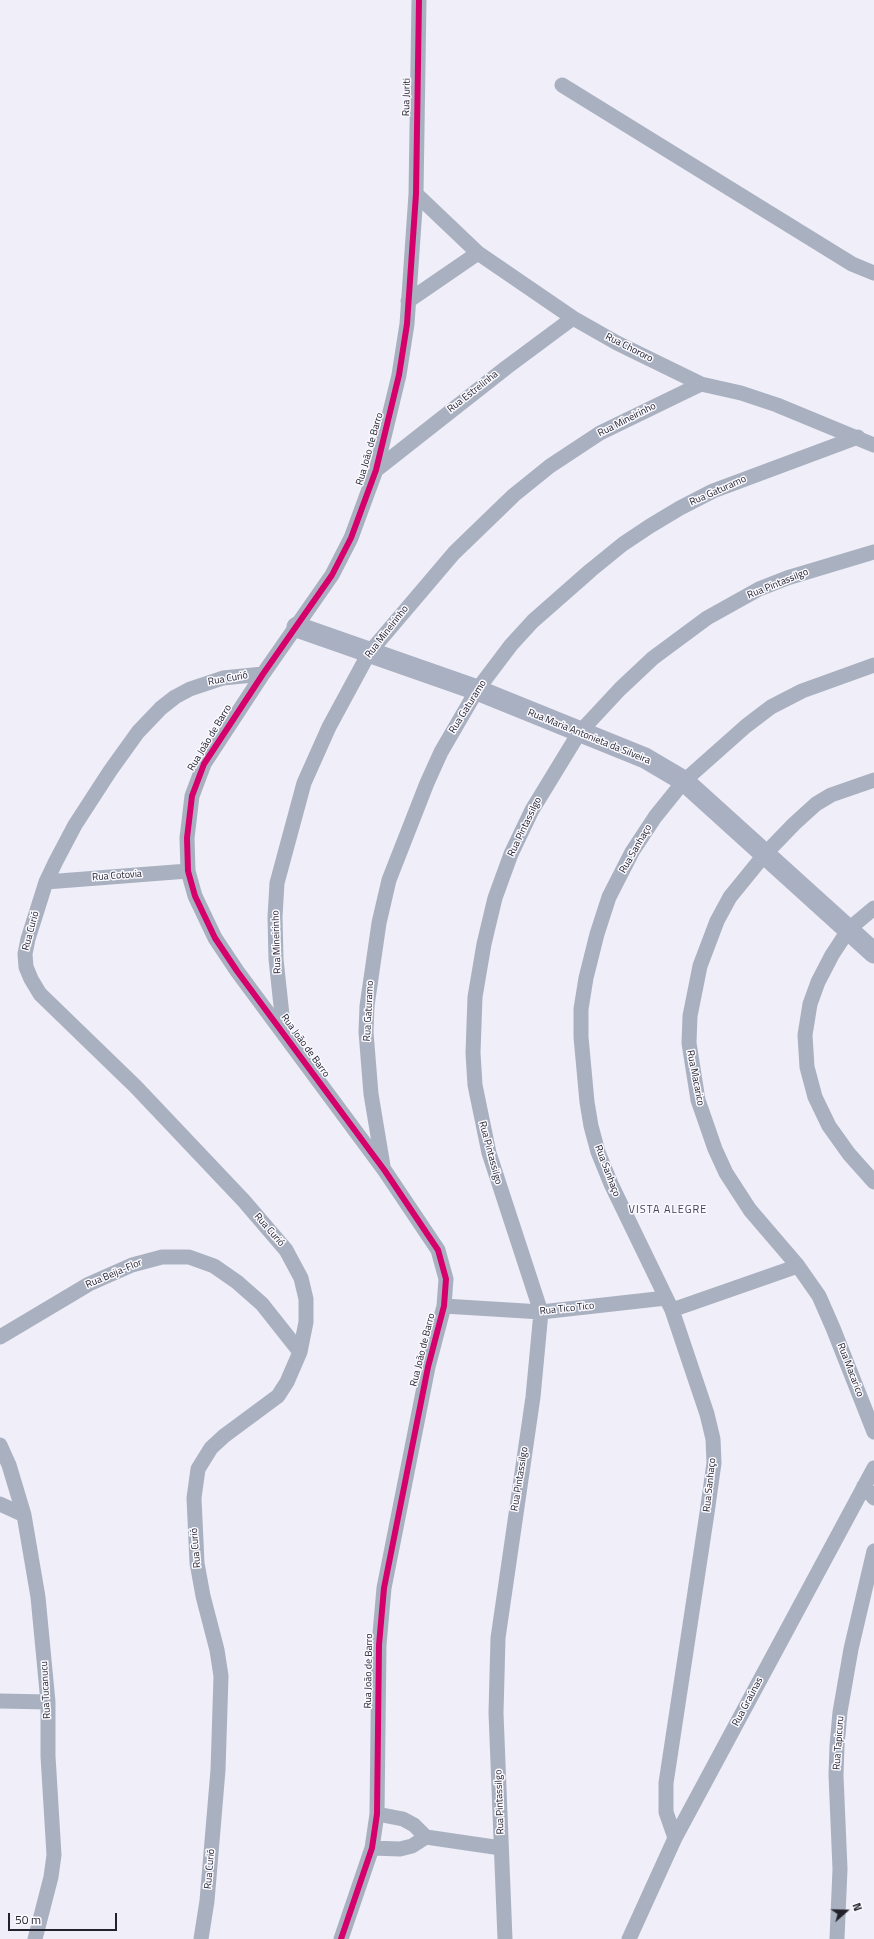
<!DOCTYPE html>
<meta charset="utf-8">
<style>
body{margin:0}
#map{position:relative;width:874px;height:1939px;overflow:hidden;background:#f0eef8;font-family:"Titillium Web",sans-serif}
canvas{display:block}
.north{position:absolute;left:826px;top:1891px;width:40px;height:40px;-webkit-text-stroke:3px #faf9ff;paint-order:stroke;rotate:70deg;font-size:11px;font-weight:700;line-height:16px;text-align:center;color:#23212c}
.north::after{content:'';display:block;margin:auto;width:14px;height:18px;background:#23212c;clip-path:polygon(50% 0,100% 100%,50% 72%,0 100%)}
.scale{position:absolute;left:8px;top:1913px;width:109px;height:18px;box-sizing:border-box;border:2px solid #23212c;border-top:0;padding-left:5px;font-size:12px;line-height:14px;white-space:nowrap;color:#23212c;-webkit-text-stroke:3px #faf9ff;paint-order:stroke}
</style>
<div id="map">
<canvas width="874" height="1939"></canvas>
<div class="north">N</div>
<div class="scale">50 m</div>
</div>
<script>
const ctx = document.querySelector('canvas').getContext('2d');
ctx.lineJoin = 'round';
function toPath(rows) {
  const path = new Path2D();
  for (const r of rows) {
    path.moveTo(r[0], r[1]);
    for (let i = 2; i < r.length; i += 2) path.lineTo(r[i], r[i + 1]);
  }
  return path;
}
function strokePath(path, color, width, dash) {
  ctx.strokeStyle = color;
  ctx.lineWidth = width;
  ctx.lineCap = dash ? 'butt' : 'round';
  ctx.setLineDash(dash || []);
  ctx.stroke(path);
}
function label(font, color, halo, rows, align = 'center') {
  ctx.font = font + ' "Titillium Web",sans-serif';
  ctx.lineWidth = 3;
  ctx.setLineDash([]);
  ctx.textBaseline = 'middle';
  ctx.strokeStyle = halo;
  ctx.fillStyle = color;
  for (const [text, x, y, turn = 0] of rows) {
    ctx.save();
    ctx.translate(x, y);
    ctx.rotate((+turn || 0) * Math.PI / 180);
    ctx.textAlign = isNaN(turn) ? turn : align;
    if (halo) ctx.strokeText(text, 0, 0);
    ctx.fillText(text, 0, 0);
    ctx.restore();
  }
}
strokePath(toPath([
 [562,85,852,264,874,273],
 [416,194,478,253,573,318,617,343,701,384,741,393,777,405,874,445],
 [408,301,478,253],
 [376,470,507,367,573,318],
 [874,780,831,795,816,804,794,824,765,854,730,897,717,921,700,966,690,1016,689,1043,698,1100,715,1149,726,1173,750,1210,798,1266,819,1296,833,1328,874,1432],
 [46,882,188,871],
 [874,908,849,929,832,955,818,982,810,1004,805,1035,807,1067,815,1097,829,1126,849,1154,874,1182],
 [284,1034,276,959,275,917,277,883,304,783,329,727,369,653,454,553,514,495,550,466,600,433,701,384],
 [383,1166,371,1094,366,1032,367,1006,379,923,389,880,427,783,441,752,477,690,511,645,533,621,591,570,623,544,650,526,680,508,713,491,858,437],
 [444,1306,541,1312,666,1298],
 [672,1310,798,1266],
 [0,1337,89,1284,132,1265,162,1257,189,1257,214,1266,237,1282,262,1304,300,1352],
 [0,1445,9,1465,24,1515,38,1597,48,1702,48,1756,54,1855,51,1877,35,1939],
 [864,1486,874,1498],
 [0,1504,24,1515],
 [0,1701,48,1702],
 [377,1814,403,1819,414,1825,426,1837,501,1848],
 [675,1838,666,1812,666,1783,707,1513,714,1463,713,1439,707,1414,672,1310,611,1184,598,1152,591,1126,587,1102,581,1037,581,1009,586,978,597,934,609,897,632,852,655,817,684,781,746,726,771,707,802,691,874,665],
 [372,1848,400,1849,412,1846,426,1837],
 [201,1939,207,1901,218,1770,221,1676,217,1650,203,1596,197,1563,194,1498,198,1469,211,1448,224,1436,278,1396,287,1382,300,1352,306,1322,306,1299,301,1278,286,1250,244,1201,136,1087,40,994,31,979,26,967,25,954,28,939,46,882,56,861,75,825,110,771,138,732,161,708,175,697,190,689,223,678,263,674],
 [341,1939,372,1848,377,1814,379,1645,384,1588,428,1367,444,1306,446,1279,438,1250,385,1171,237,971,215,938,195,896,188,871,187,838,192,796,204,764,263,674,332,575,351,538,376,470,399,375,407,324,416,194,419,0],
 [505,1939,496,1713,498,1638,533,1397,541,1312,489,1153,475,1085,473,1053,475,997,484,944,495,898,511,854,532,810,579,733,620,689,653,658,707,618,759,589,787,578,874,552],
 [629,1939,675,1838,874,1468],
 [837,1939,840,1869,836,1775,837,1746,840,1712,851,1649,874,1551]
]), '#a9b1c1', 15);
strokePath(toPath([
 [297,627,477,690,645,758,684,781,874,953]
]), '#a9b0c1', 21);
strokePath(toPath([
 [341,1939,372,1848,377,1814,379,1645,384,1588,428,1367,444,1306,446,1279,438,1250,385,1171,237,971,215,938,195,896,188,871,187,838,192,796,204,764,263,674,332,575,351,538,376,470,399,375,407,324,416,194,419,0]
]), '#d6006c', 6);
label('10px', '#23212c', '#faf9ff', [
 ["Rua Juriti",407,97,-89],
 ["Rua Chororo",629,348,27],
 ["Rua Estrelinha",473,392,-38],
 ["Rua Mineirinho",627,420,-27],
 ["Rua João de Barro",370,449,-74],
 ["Rua Gaturamo",718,491,-24],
 ["Rua Pintassilgo",778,584,-22],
 ["Rua Mineirinho",387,632,-52],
 ["Rua Curió",228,679,-10],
 ["Rua Gaturamo",468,707,-58],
 ["Rua Maria Antonieta da Silveira",589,737,22],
 ["Rua João de Barro",210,738,-59],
 ["Rua Pintassilgo",525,827,-64],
 ["Rua Sanhaço",636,849,-60],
 ["Rua Cotovia",117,876,-4],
 ["Rua Curió",31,931,-75],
 ["Rua Mineirinho",277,942,-92],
 ["Rua Gaturamo",369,1011,-87],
 ["Rua João de Barro",305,1046,54],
 ["Rua Macarico",695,1078,79],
 ["Rua Pintassilgo",490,1153,75],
 ["Rua Sanhaço",607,1171,69],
 ["Rua Curió",269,1230,49],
 ["Rua Beija-Flor",114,1274,-23],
 ["Rua Tico Tico",567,1309,-6],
 ["Rua João de Barro",423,1350,-76],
 ["Rua Macarico",850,1370,69],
 ["Rua Pintassilgo",520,1479,-81],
 ["Rua Sanhaço",710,1485,-84],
 ["Rua Curió",196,1548,-95],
 ["Rua João de Barro",369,1671,-89],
 ["Rua Tucanucu",46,1690,-93],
 ["Rua Graúnas",748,1702,-62],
 ["Rua Tapicuru",839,1743,-86],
 ["Rua Pintassilgo",500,1802,-92],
 ["Rua Curió",210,1869,-85]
]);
ctx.letterSpacing = '1px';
label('11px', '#434057', '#faf9ff', [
 ["VISTA ALEGRE",668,1210]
]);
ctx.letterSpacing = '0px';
</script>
